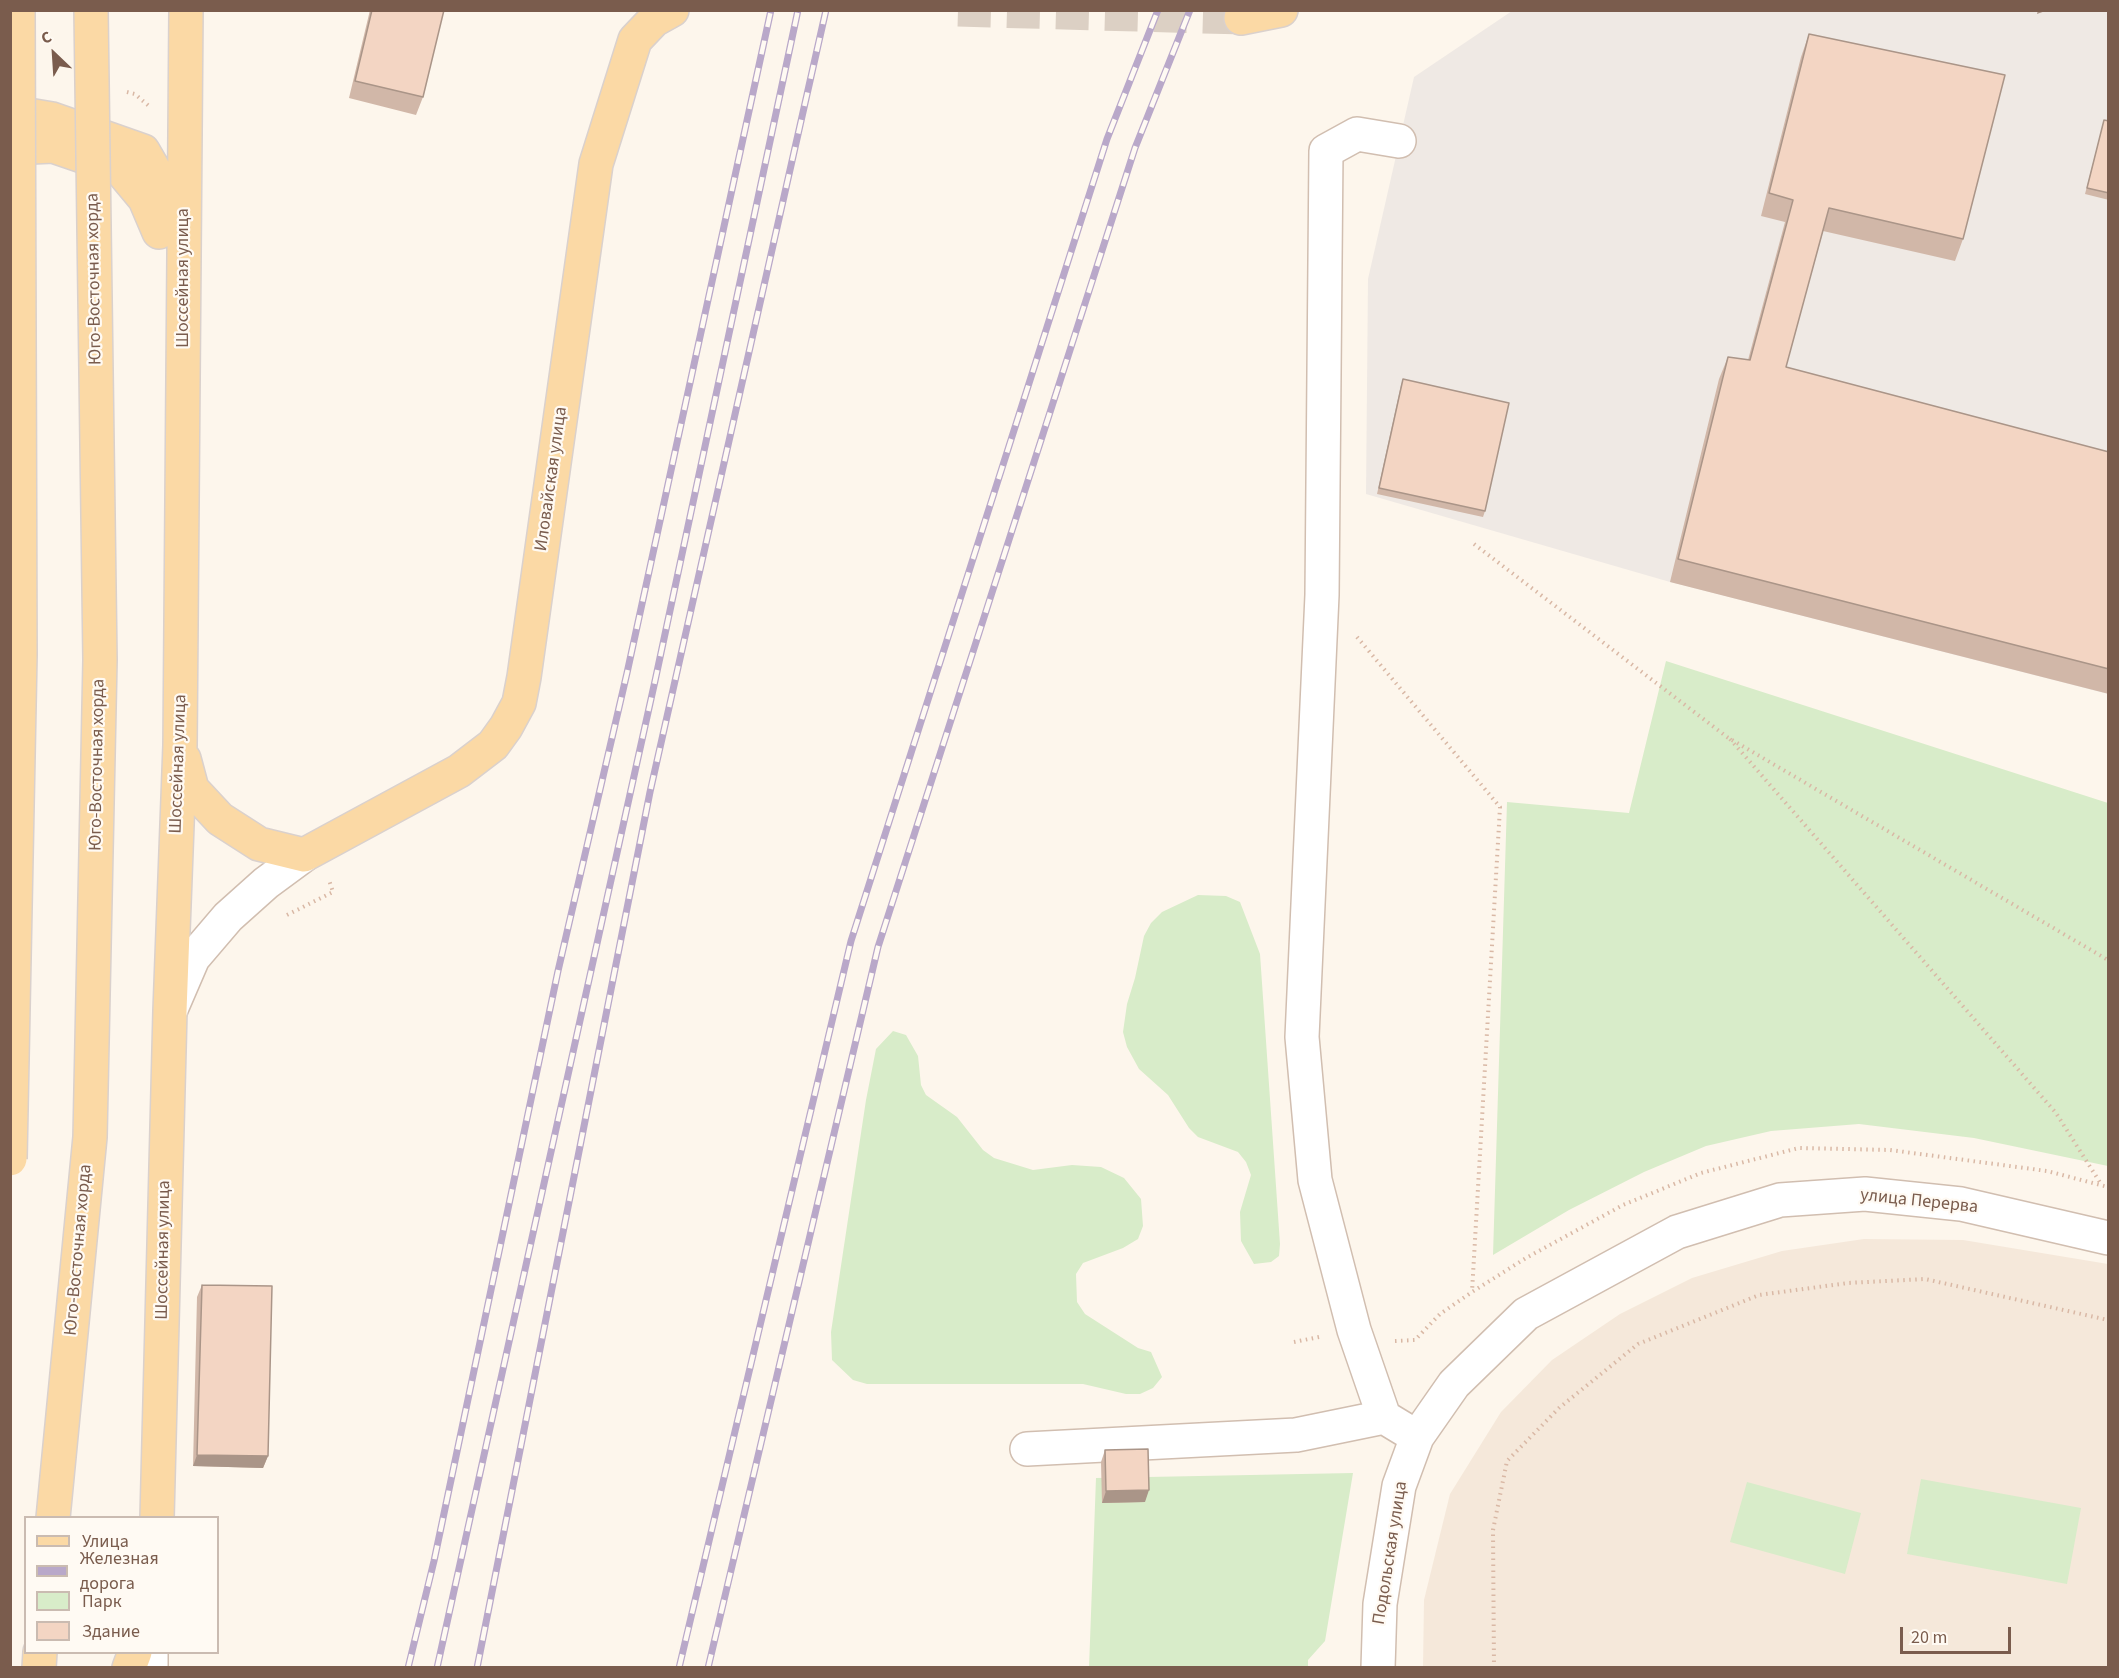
<!DOCTYPE html>
<meta charset="utf-8">
<style>
body{margin:0}
#map{position:relative;width:2119px;height:1678px;overflow:hidden;background:#fdf6ec;font-family:"Source Sans 3",sans-serif}
canvas{display:block}
.frame{position:absolute;inset:0;border:12px solid #7a5c4d;pointer-events:none}
.legend{position:absolute;left:24px;top:1516px;width:195px;height:138px;box-sizing:border-box;background:#fffaf3;border:2px solid #cabbb1;margin:0;padding:8px 10px;list-style:none;font-size:18px;color:#7a5c4d}
.legend li{display:flex;align-items:center;gap:12px;height:30px}
.legend b{width:30px;border:2px solid #cabbb1}
.north{position:absolute;left:24px;top:24px;width:60px;height:60px;-webkit-text-stroke:4px #fffaf3;paint-order:stroke;rotate:335deg;font-size:16px;font-weight:700;line-height:24px;text-align:center;color:#7a5c4d}
.north::after{content:'';display:block;margin:auto;width:21px;height:27px;background:#7a5c4d;clip-path:polygon(50% 0,100% 100%,50% 72%,0 100%)}
.scale{position:absolute;left:1900px;top:1627px;width:111px;height:27px;box-sizing:border-box;border:3px solid #7a5c4d;border-top:0;padding-left:8px;font-size:18px;line-height:21px;white-space:nowrap;color:#7a5c4d;-webkit-text-stroke:4px #fffaf3;paint-order:stroke}
</style>
<div id="map">
<canvas width="2119" height="1678"></canvas>
<div class="frame"></div>
<ul class="legend">
<li><b style="height:8px;background:#fbd9a5"></b>Улица</li>
<li><b style="height:8px;background:#b9a8c9"></b>Железная дорога</li>
<li><b style="height:16px;background:#d8ecc9"></b>Парк</li>
<li><b style="height:16px;background:#f3d5c3"></b>Здание</li>
</ul>
<div class="north">С</div>
<div class="scale">20 m</div>
</div>
<script>
const ctx = document.querySelector('canvas').getContext('2d');
ctx.lineJoin = 'round';
function fillPath(path, color) {
  ctx.fillStyle = color;
  ctx.fill(path, 'evenodd');
}
function toPath(rows) {
  const path = new Path2D();
  for (const r of rows) {
    path.moveTo(r[0], r[1]);
    for (let i = 2; i < r.length; i += 2) path.lineTo(r[i], r[i + 1]);
  }
  return path;
}
function strokePath(path, color, width, dash) {
  ctx.strokeStyle = color;
  ctx.lineWidth = width;
  ctx.lineCap = dash ? 'butt' : 'round';
  ctx.setLineDash(dash || []);
  ctx.stroke(path);
}
function label(font, color, halo, rows, align = 'center') {
  ctx.font = font + ' "Source Sans 3",sans-serif';
  ctx.lineWidth = 4.5;
  ctx.setLineDash([]);
  ctx.textBaseline = 'middle';
  ctx.strokeStyle = halo;
  ctx.fillStyle = color;
  for (const [text, x, y, turn = 0] of rows) {
    ctx.save();
    ctx.translate(x, y);
    ctx.rotate((+turn || 0) * Math.PI / 180);
    ctx.textAlign = isNaN(turn) ? turn : align;
    if (halo) ctx.strokeText(text, 0, 0);
    ctx.fillText(text, 0, 0);
    ctx.restore();
  }
}
fillPath(toPath([
 [1864,1239,1963,1240,2108,1264,2108,1667,1423,1668,1424,1600,1450,1494,1501,1412,1552,1360,1620,1314,1692,1278,1782,1251]
]), '#f5e8da');
fillPath(toPath([
 [1512,11,2108,11,2108,694,1670,582,1366,494,1368,279,1414,77]
]), '#efe9e4');
fillPath(toPath([
 [1666,661,2108,803,2108,1166,1974,1138,1859,1124,1771,1131,1706,1146,1644,1172,1569,1210,1493,1255,1507,802,1629,813],
 [1198,895,1226,896,1240,902,1260,954,1280,1244,1279,1256,1271,1262,1254,1264,1241,1241,1240,1212,1251,1175,1246,1162,1238,1152,1198,1137,1189,1128,1168,1095,1139,1069,1127,1047,1123,1032,1127,1004,1135,978,1144,936,1151,923,1162,912],
 [893,1031,906,1035,918,1056,921,1085,926,1095,957,1117,983,1150,994,1158,1033,1170,1072,1165,1101,1167,1124,1178,1141,1199,1143,1226,1138,1239,1123,1248,1083,1263,1076,1274,1077,1302,1085,1314,1138,1348,1151,1352,1162,1377,1153,1388,1140,1394,1126,1394,1083,1384,867,1384,853,1380,832,1360,831,1332,866,1100,876,1049],
 [1353,1473,1325,1641,1308,1660,1308,1667,1089,1668,1096,1478],
 [1921,1479,2081,1508,2067,1584,1907,1554],
 [1747,1482,1861,1513,1845,1574,1730,1542]
]), '#d8ecc9');
strokePath(toPath([
 [958,10,1241,18]
]), '#dcd0c4', 33, [33, 16]);
const minor = toPath([
 [1399,141,1357,134,1326,151,1322,595,1302,1037,1315,1180,1354,1330,1384,1417,1417,1437],
 [171,1009,193,958,228,917,266,883,304,855],
 [1027,1449,1296,1435,1384,1417],
 [151,1668,151,1652],
 [1378,1668,1380,1604,1399,1486,1417,1437,1454,1384,1526,1314,1677,1232,1780,1200,1865,1194,1961,1204,2108,1238]
]);
const major = toPath([
 [1241,18,1281,10],
 [10,112,52,119,143,151,161,182,176,225],
 [10,148,53,146,120,169,145,199,159,232],
 [184,759,192,789,220,819,259,844,304,855,459,771,493,745,506,727,519,703,524,677,596,164,635,40,654,20,672,10],
 [157,1518,170,1011,180,745,186,10],
 [39,1668,40,1652],
 [129,1668,135,1652]
]);
strokePath(minor, '#d1beb0', 36);
strokePath(major, '#dad1cd', 36);
strokePath(toPath([
 [127,92,135,94,150,107],
 [1474,544,1727,737,2108,960],
 [1357,637,1500,807,1472,1292],
 [1730,739,2056,1113,2101,1184],
 [287,915,333,892,329,880],
 [1395,1341,1415,1340,1440,1314,1472,1292,1526,1258,1623,1205,1701,1173,1799,1148,1890,1150,2047,1171,2108,1187],
 [1294,1342,1319,1337],
 [1494,1668,1493,1530,1507,1461,1559,1408,1638,1344,1759,1295,1848,1283,1925,1279,2108,1320]
]), '#d9b8a5', 4, [1.5, 4.5]);
strokePath(minor, '#fff', 33);
strokePath(major, '#fbd9a5', 33);
const rail = toPath([
 [408,1668,434,1561,558,971,627,673,771,10],
 [437,1668,655,681,798,10],
 [477,1668,650,792,826,10],
 [679,1668,851,941,1107,139,1158,10],
 [708,1668,878,947,1135,148,1190,10]
]);
strokePath(rail, '#b9a8c9', 7);
strokePath(rail, '#fffaf3', 4.5, [14]);
const majorBridge = toPath([
 [10,1159,20,655,18,10],
 [53,1518,90,1137,100,660,91,10]
]);
strokePath(majorBridge, '#dad1cd', 36, []);
strokePath(majorBridge, '#fbd9a5', 33);
fillPath(toPath([
 [370,10,444,10,423,97,416,115,349,98],
 [1809,34,1963,239,1955,261,1823,231,1786,367,2109,452,2109,694,1670,582,1719,379,1728,357,1748,360,1785,222,1761,216,1801,57],
 [2104,120,2109,121,2109,200,2085,194],
 [1403,379,1485,511,1483,517,1377,494,1401,385],
 [202,1285,268,1456,263,1468,193,1466,197,1297],
 [1105,1450,1145,1502,1102,1503,1101,1462]
]), '#d1b7a8');
fillPath(toPath([
 [2038,10,2048,10,2037,14],
 [197,1455,268,1456,263,1468,193,1466],
 [1149,1490,1145,1502,1102,1503,1106,1491]
]), '#aa9588');
const building = toPath([
 [372,10,444,10,423,97,355,81,372,10],
 [1809,34,2005,75,1963,239,1829,208,1786,367,2109,452,2109,669,1678,559,1728,357,1750,360,1793,200,1769,193,1809,34],
 [2104,120,2109,121,2109,193,2087,188,2104,120],
 [1403,379,1509,403,1485,511,1379,488,1403,379],
 [202,1285,272,1286,268,1456,197,1455,202,1285],
 [1148,1449,1149,1490,1106,1491,1105,1450,1148,1449]
]);
fillPath(building, '#f3d5c3');
strokePath(building, '#aa9588', 1.5);
label('18px', '#7a5c4d', '#fffaf3', [
 ["Шоссейная улица",184,278,-90],
 ["Юго-Восточная хорда",95,279,-91],
 ["Иловайская улица",552,479,-82],
 ["Шоссейная улица",179,764,-88],
 ["Юго-Восточная хорда",98,765,-89],
 ["улица Перерва",1919,1202,6],
 ["Юго-Восточная хорда",79,1250,-85],
 ["Шоссейная улица",164,1250,-89],
 ["Подольская улица",1391,1553,-81]
]);
</script>
